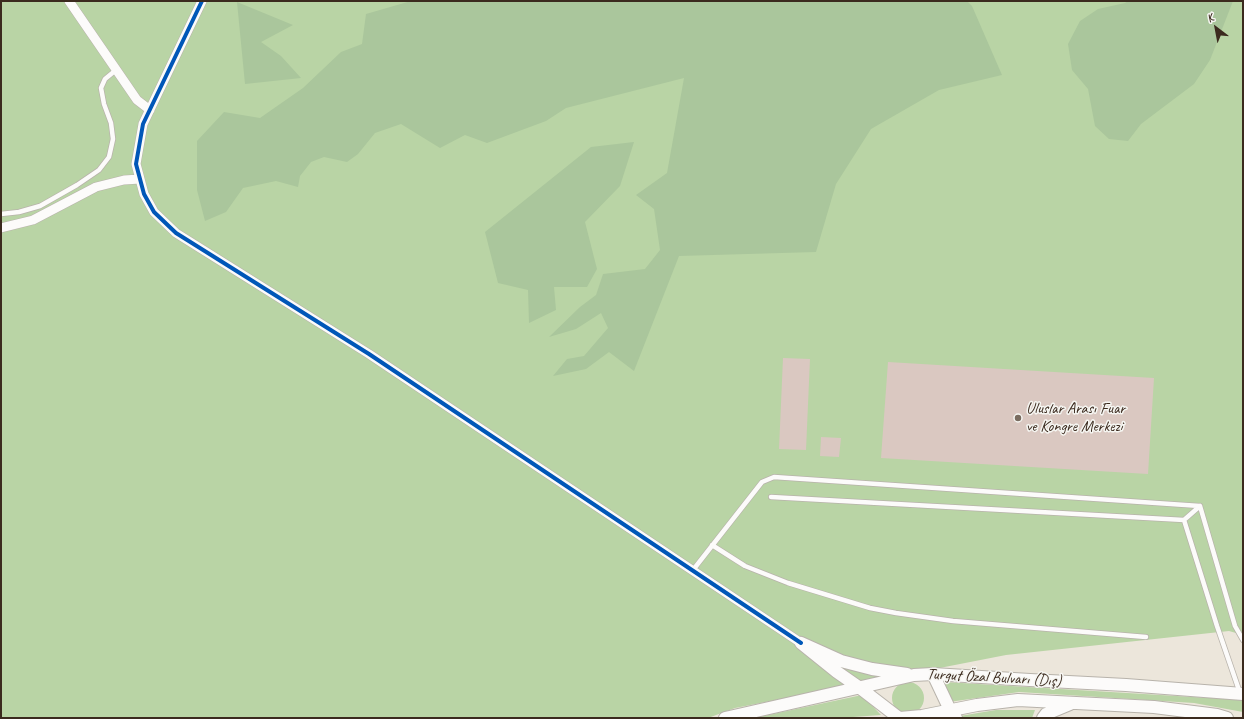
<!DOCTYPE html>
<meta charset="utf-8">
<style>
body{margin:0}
#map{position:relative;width:1244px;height:719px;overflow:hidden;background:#ece6db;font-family:Caveat,sans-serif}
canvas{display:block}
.frame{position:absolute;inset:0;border:2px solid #3b2a1e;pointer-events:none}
.north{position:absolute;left:1196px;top:8px;width:40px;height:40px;-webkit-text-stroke:3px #f6f6f2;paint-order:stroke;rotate:328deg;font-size:11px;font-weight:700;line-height:16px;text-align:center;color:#3b2a1e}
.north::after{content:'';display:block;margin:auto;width:14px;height:18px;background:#3b2a1e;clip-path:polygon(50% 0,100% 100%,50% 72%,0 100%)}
</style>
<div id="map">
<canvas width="1244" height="719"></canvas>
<div class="frame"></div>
<div class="north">K</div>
</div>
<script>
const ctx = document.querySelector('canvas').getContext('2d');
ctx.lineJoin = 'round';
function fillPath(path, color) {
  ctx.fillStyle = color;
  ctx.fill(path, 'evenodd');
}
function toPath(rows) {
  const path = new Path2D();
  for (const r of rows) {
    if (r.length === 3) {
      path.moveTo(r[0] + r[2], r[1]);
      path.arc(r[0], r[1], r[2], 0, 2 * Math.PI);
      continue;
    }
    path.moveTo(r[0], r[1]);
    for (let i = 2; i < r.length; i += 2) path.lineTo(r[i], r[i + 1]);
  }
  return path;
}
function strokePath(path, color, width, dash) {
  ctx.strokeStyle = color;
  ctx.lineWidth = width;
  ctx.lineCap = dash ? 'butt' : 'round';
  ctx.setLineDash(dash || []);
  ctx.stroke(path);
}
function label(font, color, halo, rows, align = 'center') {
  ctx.font = font + ' Caveat,sans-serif';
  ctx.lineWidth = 3;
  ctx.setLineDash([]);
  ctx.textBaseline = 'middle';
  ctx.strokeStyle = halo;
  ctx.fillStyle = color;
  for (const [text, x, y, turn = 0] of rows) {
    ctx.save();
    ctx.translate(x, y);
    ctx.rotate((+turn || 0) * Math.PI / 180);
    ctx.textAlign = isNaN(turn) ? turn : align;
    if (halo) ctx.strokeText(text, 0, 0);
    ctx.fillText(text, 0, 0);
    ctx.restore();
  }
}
fillPath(toPath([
 [1,1,1243,1,1243,635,1229,631,1006,655,735,708,708,718,1,718],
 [945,682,1243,700,1243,712,1194,703,1019,692,949,702],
 [908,698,16],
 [862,695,881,715,839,718,754,718],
 [996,710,1035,710,1032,718,962,718,960,716]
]), '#b9d4a5');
fillPath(toPath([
 [411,1,967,1,972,6,1002,75,939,90,871,129,836,184,816,252,679,256,634,371,609,352,586,369,553,376,567,359,584,356,608,328,601,313,576,329,549,337,580,307,596,295,603,274,645,269,660,250,654,209,636,195,667,173,684,78,566,108,546,121,487,143,465,135,440,148,401,124,375,133,358,154,347,162,324,157,311,162,300,176,298,187,276,181,243,188,226,212,205,221,197,190,197,141,224,112,260,118,303,88,341,52,362,44,366,14],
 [1128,1,1233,1,1210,60,1194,84,1141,124,1128,141,1109,139,1095,126,1088,89,1072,70,1068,44,1080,21,1098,9,1125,3],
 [237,2,293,25,261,42,281,56,301,78,245,84],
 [634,142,620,186,585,222,597,269,587,287,554,287,556,310,529,323,528,290,498,283,485,232,591,147]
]), '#aac69c');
fillPath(toPath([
 [783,358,810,359,806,450,779,449],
 [888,362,1154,378,1148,474,881,458],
 [821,437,841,438,839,457,820,456]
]), '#dac8c1');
const lane = toPath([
 [1,214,19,212,40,206,77,185,99,170,109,157,113,139,111,123,104,104,101,88,105,79,116,70],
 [771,497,1184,520,1200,506],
 [1200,506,1235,626,1243,640],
 [1184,520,1217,626,1240,693],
 [712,545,745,566,788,583,870,608,896,613,953,621,1146,637],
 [693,570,762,482,774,477,1200,506]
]);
const street = toPath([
 [69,1,137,100,150,110],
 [202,1,143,124,136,164,144,194,154,212,176,233,369,354,801,643],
 [1,228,33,220,96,187,124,180,140,179]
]);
const secondary = toPath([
 [933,674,950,710,956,718],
 [725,718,914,675,933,674,1030,680,1126,685,1243,694],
 [899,718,860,688,837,672,801,643,841,661,872,669,907,674],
 [900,718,922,716,977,705,1018,700,1154,707,1217,715,1227,718],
 [1043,718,1046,714,1070,704]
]);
strokePath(lane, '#b8b3ab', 6);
strokePath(street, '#b8b3ab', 10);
strokePath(secondary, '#b8b3ab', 14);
strokePath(lane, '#fcfbfa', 4.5);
strokePath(street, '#fcfbfa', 9);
strokePath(secondary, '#fcfbfa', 12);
strokePath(toPath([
 [202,1,143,124,136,164,144,194,154,212,176,233,369,354,801,643]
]), '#0057b8', 4);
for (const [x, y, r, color] of [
 [1018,418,4,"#796c60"]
]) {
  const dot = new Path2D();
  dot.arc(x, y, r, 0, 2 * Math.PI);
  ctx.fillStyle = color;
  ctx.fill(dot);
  strokePath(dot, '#f6f6f2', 1.5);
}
label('16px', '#3b2a1e', '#f6f6f2', [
 ["Uluslar Arası Fuar",1026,409],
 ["ve Kongre Merkezi",1026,427]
], 'left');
label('16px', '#3b2a1e', '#f6f6f2', [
 ["Turgut Özal Bulvarı (Dış)",994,678,3]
]);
</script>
